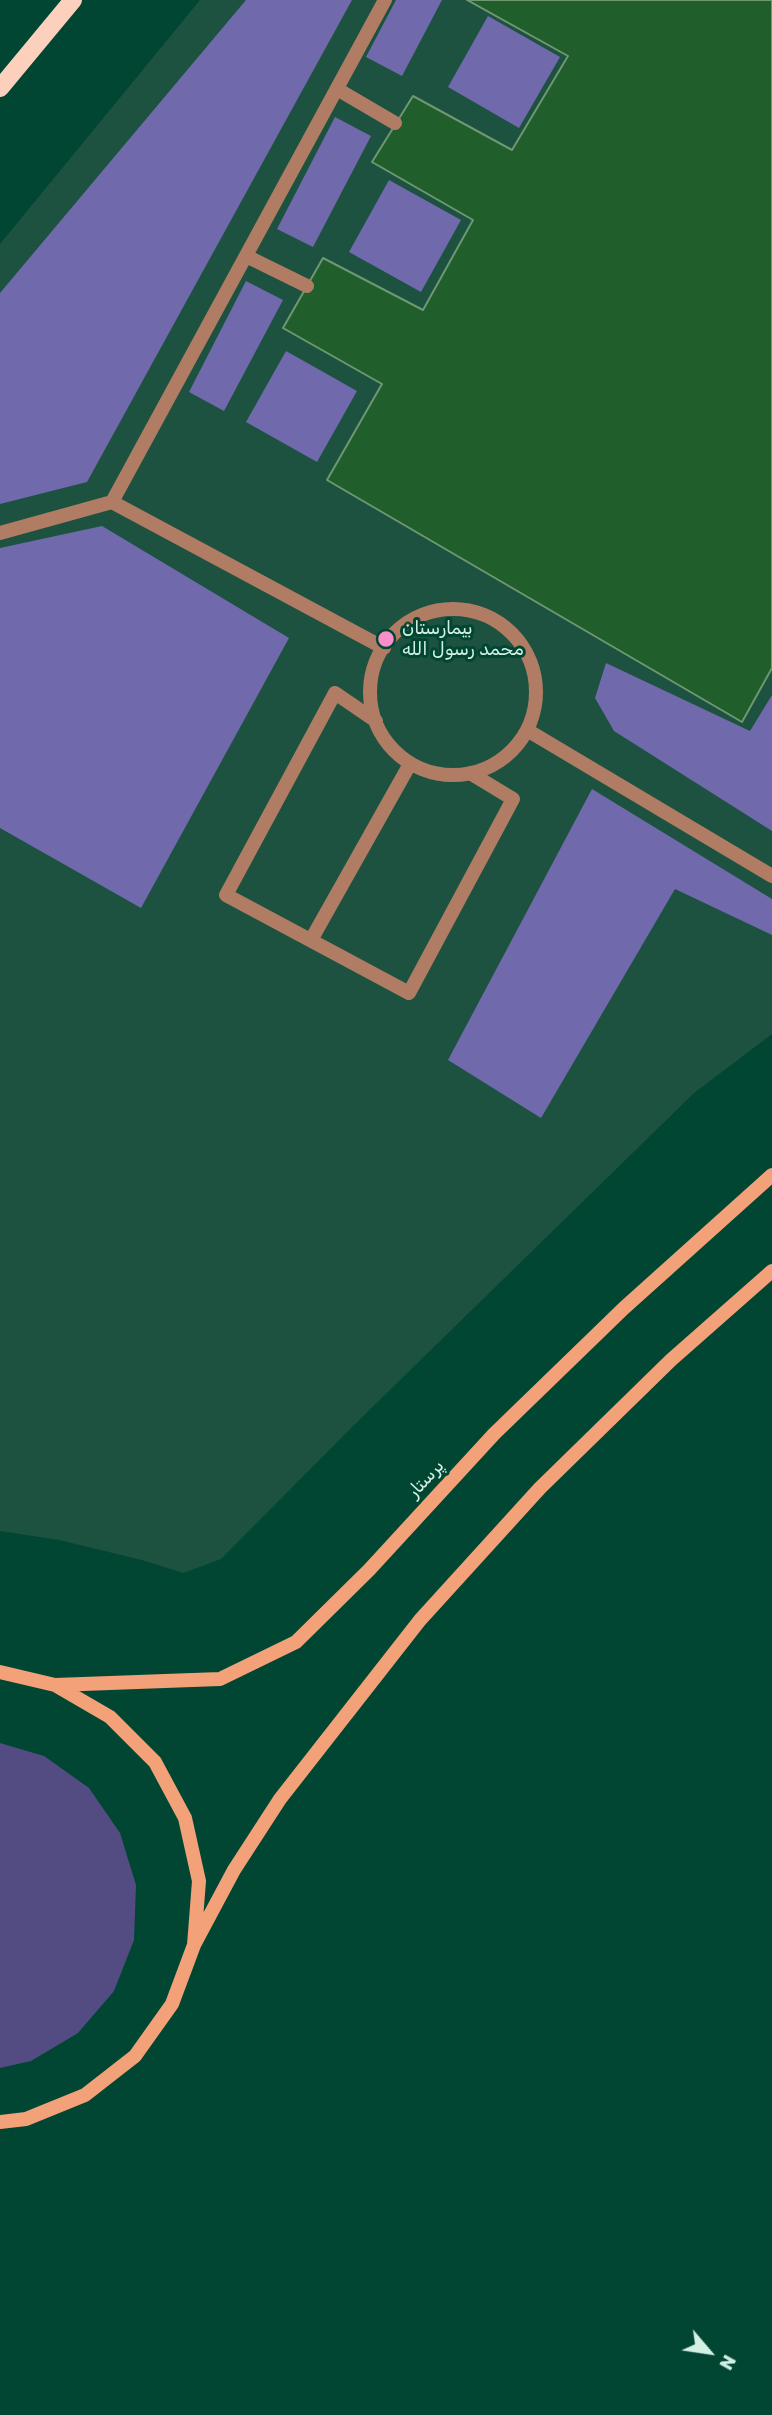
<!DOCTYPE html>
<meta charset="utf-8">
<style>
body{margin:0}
#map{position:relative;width:772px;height:2415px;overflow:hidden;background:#014632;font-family:Rubik,sans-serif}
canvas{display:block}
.north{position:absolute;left:674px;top:2317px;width:70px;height:70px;-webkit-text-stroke:5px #014632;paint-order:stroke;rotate:119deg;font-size:19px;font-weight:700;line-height:28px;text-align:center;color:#d2f0e3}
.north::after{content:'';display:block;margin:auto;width:24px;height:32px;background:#d2f0e3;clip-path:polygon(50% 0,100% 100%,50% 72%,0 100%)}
</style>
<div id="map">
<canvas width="772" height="2415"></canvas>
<div class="north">N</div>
</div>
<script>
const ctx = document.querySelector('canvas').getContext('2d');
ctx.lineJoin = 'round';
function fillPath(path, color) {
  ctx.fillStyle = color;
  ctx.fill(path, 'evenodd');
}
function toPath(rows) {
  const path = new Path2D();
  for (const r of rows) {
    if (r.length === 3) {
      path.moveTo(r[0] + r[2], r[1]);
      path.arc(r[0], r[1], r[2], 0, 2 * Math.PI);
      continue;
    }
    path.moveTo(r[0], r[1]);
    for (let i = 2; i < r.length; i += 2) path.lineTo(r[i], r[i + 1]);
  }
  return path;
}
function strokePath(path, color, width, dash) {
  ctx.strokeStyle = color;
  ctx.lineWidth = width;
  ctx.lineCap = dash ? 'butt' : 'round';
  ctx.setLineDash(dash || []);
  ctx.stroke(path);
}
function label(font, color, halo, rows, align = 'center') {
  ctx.font = font + ' Rubik,"Noto Sans Arabic",sans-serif';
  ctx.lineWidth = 6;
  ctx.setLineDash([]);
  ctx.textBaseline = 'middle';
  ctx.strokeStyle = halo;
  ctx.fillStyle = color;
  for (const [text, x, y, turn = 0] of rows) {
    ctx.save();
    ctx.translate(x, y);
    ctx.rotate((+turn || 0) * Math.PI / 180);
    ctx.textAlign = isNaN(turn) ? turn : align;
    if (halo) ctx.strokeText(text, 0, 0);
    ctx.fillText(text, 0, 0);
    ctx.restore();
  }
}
fillPath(toPath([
 [200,0,772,0,772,1034,694,1093,352,1427,221,1559,183,1573,142,1560,59,1540,0,1531,0,244]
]), '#1d5240');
fillPath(toPath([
 [0,1743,44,1756,89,1788,120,1833,136,1885,134,1940,114,1991,78,2033,31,2061,0,2068]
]), '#524c83');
fillPath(toPath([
 [246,0,352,0,87,482,0,504,0,293],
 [396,0,442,0,402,76,366,57],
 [488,16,560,57,519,128,448,87],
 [335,117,371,136,313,247,277,229],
 [389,180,461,220,421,292,349,252],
 [246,281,283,300,224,411,189,392],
 [286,351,357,391,317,462,246,422],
 [102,526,289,638,141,908,0,828,0,548],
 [606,663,750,731,772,695,772,831,614,731,595,698],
 [592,789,772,899,772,935,675,889,541,1118,448,1060]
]), '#7069ac');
const building = toPath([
 [467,0,772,0,772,668,742,722,327,480,382,384,283,328,323,258,423,310,473,220,372,162,413,96,512,150,568,56,467,0]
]);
fillPath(building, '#205e2c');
strokePath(building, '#6e9772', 2);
strokePath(toPath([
 [337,89,395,123],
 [246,256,307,286],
 [0,533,112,502],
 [453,692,83],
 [384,648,112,502,385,0],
 [376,721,335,693,226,895,409,993,513,799,470,773],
 [527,730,772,876],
 [311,940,410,764]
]), '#b07d64', 14);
strokePath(toPath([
 [0,1672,55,1685,110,1717,155,1762,185,1818,199,1881,194,1945,172,2004,135,2056,85,2095,26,2119,0,2122],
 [55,1685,220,1679,296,1642,369,1570,494,1434,624,1308,772,1175],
 [194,1945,234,1870,280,1799,420,1620,540,1488,671,1360,772,1271]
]), '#f2a179', 14);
strokePath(toPath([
 [0,88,73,0]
]), '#fbd0bc', 18);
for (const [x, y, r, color] of [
 [386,639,9,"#f98fc9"]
]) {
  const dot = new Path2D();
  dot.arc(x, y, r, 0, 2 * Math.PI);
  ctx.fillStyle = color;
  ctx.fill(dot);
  strokePath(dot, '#014632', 2.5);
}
label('18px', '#d2f0e3', '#014632', [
 ["بیمارستان",402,629],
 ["محمد رسول الله",402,650]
], 'left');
label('18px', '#d2f0e3', '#014632', [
 ["پرستار",426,1479,-47]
]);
</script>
